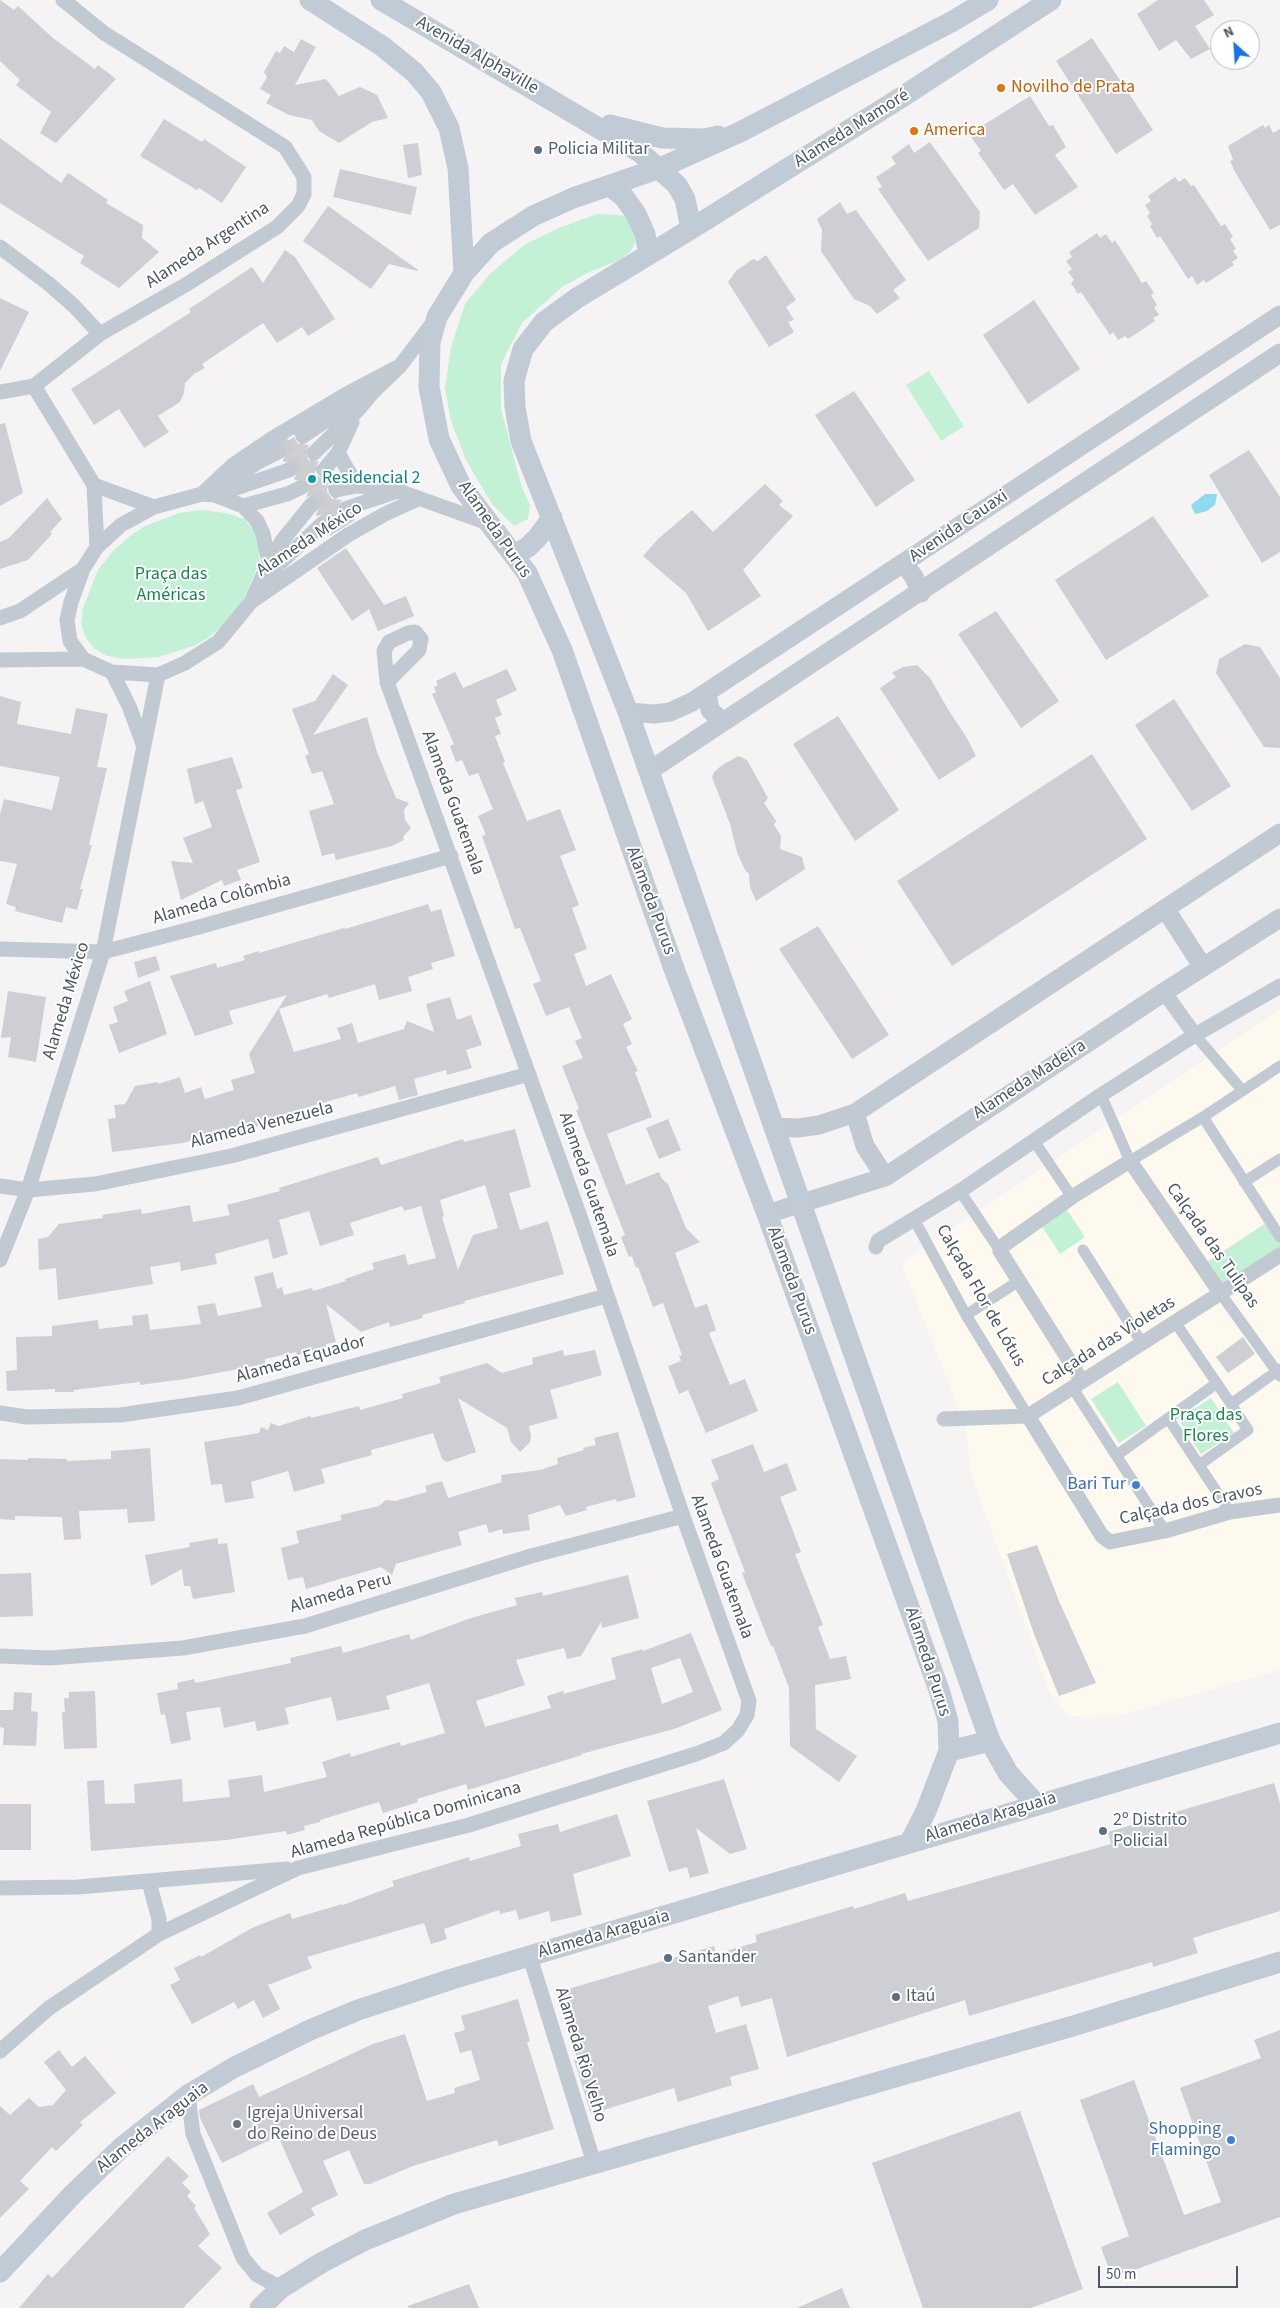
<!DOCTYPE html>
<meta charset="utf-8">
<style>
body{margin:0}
#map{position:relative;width:1280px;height:2308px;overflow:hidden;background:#f5f3f3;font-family:"Source Sans 3",sans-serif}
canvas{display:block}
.north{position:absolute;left:1210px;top:20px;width:50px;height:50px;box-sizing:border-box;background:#fff;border:1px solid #b7bbc0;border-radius:50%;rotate:334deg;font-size:14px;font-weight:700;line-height:20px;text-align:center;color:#4a5661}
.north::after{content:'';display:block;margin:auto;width:18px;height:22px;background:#1a73e8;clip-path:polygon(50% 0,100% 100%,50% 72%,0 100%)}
.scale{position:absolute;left:1098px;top:2266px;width:140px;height:22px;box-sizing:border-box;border:2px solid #4a5661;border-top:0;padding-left:6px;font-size:15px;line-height:18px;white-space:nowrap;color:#4a5661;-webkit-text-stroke:4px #fff;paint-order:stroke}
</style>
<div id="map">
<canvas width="1280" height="2308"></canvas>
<div class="north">N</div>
<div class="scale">50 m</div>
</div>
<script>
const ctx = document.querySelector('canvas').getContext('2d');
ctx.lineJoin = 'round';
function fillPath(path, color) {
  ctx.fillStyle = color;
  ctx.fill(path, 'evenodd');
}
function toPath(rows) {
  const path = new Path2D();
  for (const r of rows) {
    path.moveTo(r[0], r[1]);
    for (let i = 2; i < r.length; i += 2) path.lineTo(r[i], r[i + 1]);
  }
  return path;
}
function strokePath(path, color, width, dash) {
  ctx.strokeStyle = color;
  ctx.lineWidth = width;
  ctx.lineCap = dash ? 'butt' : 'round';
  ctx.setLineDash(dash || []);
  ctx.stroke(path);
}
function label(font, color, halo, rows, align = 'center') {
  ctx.font = font + ' "Source Sans 3",sans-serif';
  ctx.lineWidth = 4;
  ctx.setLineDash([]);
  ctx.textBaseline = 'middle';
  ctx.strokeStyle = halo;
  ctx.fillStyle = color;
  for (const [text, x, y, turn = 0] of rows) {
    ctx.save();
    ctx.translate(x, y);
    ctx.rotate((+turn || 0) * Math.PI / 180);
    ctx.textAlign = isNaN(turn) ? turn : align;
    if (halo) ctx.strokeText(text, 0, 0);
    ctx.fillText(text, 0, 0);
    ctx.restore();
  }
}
fillPath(toPath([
 [1280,1009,1280,1670,1115,1717,1068,1716,1049,1691,971,1474,965,1425,901,1263]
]), '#fdf9ef');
fillPath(toPath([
 [597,214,620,215,627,217,636,241,631,251,620,260,589,272,562,287,522,323,501,364,501,409,522,488,530,505,528,519,514,526,492,504,466,460,451,421,445,388,451,347,465,304,490,274,524,245,559,228],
 [929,371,964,426,941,441,906,385],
 [202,510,226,513,244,519,254,531,260,545,259,563,252,580,244,598,231,618,208,638,193,646,159,657,125,659,107,656,95,649,86,638,81,624,83,608,98,570,112,552,130,536,145,526,179,513],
 [1065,1207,1085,1237,1060,1254,1039,1222],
 [1269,1221,1280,1237,1280,1255,1221,1294,1201,1266],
 [1118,1382,1146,1426,1119,1443,1091,1399],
 [1211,1398,1234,1433,1201,1454,1178,1419]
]), '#c3f1d5');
fillPath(toPath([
 [1205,494,1217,494,1215,505,1207,511,1195,514,1191,505]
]), '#90daee');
fillPath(toPath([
 [0,0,14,10,18,6,53,38,95,69,98,65,116,79,56,143,40,133,51,112,16,85,20,80,0,61],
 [1158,0,1204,0,1214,15,1195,26,1210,49,1191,59,1176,40,1159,51,1137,14],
 [1092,38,1153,130,1116,154,1056,61],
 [301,39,316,47,295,85,326,79,339,96,360,87,377,95,388,118,372,122,339,143,319,131,312,120,289,115,266,103,271,95,260,89,267,77,264,72,276,51,280,53,284,46,294,52],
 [1030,96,1049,126,1053,125,1066,147,1055,155,1078,187,1035,215,1013,184,1004,190,978,153,981,151,969,134],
 [164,119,202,142,204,139,246,167,222,203,199,188,197,190,140,156],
 [1263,125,1265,128,1269,125,1273,133,1280,129,1280,225,1270,230,1235,172,1230,161,1233,160,1228,146],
 [0,138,61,183,68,173,108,200,106,203,143,225,142,238,159,252,119,288,80,263,84,256,0,203],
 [930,142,980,212,979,228,928,261,878,189,882,187,876,177,896,164,891,157,909,144,914,153],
 [418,143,422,175,408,178,403,145],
 [340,169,417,187,411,215,333,197],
 [1175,177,1179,182,1185,178,1191,186,1194,185,1221,226,1225,224,1233,237,1230,239,1236,249,1233,251,1238,258,1232,262,1234,265,1206,283,1204,280,1197,285,1192,276,1188,279,1160,236,1157,238,1150,226,1152,224,1147,216,1150,213,1145,205,1151,201,1148,196],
 [840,202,847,214,856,210,906,280,893,290,900,298,877,314,870,306,854,299,821,251,822,230,817,219],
 [328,206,418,270,418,271,389,264,371,289,303,241],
 [1097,233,1100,238,1106,234,1112,243,1115,240,1142,283,1146,281,1154,293,1151,295,1157,305,1154,307,1159,315,1153,318,1155,321,1128,339,1125,336,1118,340,1113,332,1110,335,1081,292,1078,294,1071,283,1074,280,1068,272,1072,269,1066,261,1072,257,1069,252],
 [285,250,295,257,335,319,308,336,302,327,277,343,263,323,202,364,205,368,194,374,185,383,184,393,180,402,158,416,169,432,144,448,119,409,94,425,71,389,191,312,189,309,252,267,263,283],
 [766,255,796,300,786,307,794,320,788,322,794,332,769,347,728,282,736,271,753,259,758,261],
 [0,298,29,312,0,371],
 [1034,300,1080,369,1028,404,983,335],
 [854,391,915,480,876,507,815,415],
 [5,423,23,493,0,506,0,424],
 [294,437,298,444,309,445,305,451,308,460,312,462,319,461,315,468,315,474,322,479,329,478,331,482,327,486,327,492,332,499,342,500,338,507,340,515,346,517,352,516,355,520,330,536,327,532,331,526,329,518,324,515,317,516,316,514,320,507,320,501,313,496,306,497,309,489,308,484,305,480,295,480,294,478,298,472,298,467,291,461,284,462,283,460,287,452,282,444],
 [1249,450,1280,497,1280,552,1262,563,1209,475],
 [765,484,783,501,779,505,793,516,743,570,761,596,708,631,686,593,643,556,658,539,692,510,713,532],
 [47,498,62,519,50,532,52,534,28,560,0,569,0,542,9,538],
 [1153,516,1209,596,1106,660,1055,580],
 [346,548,384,605,406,596,414,616,378,631,369,609,352,621,317,568],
 [996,611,1059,701,1021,728,958,634],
 [1245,644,1260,647,1280,678,1280,748,1264,747,1216,673,1219,659],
 [917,665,930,678,949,711,967,738,976,756,939,780,880,688,896,677,892,673,903,667],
 [507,669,517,690,496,700,502,715,495,718,501,734,495,736,505,762,503,763,527,821,560,809,576,850,560,856,579,905,572,908,587,949,574,954,586,986,611,974,632,1019,623,1024,632,1044,626,1047,638,1071,635,1072,652,1117,607,1134,626,1185,659,1172,662,1179,668,1184,686,1228,700,1242,675,1253,695,1308,707,1304,716,1330,709,1333,730,1385,745,1379,758,1411,706,1433,688,1390,679,1394,668,1366,681,1361,679,1356,682,1355,663,1303,653,1307,638,1267,636,1268,632,1256,629,1257,621,1237,625,1235,576,1110,579,1109,562,1066,583,1058,575,1041,582,1038,569,1007,546,1016,533,984,541,981,520,928,515,929,482,836,486,835,478,816,493,809,478,773,469,776,462,760,456,762,450,746,454,744,432,694,436,692,434,687,438,685,436,681,455,672,463,688],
 [333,674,348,685,313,735,367,717,377,752,396,798,409,803,404,810,405,820,411,828,403,837,404,840,392,846,336,860,334,853,322,856,309,811,334,804,322,771,312,774,305,756,309,754,292,709,315,701],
 [0,696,21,702,17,724,71,734,76,708,108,714,97,767,107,768,89,845,92,845,80,889,83,889,77,910,66,907,62,923,15,911,16,907,6,904,17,864,0,861,0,814,4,799,52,810,60,777,0,766],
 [1174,699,1231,786,1192,811,1135,725],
 [838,716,899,810,855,841,793,744],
 [1092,754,1147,839,952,966,897,881],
 [738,756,747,760,768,798,764,803,776,821,774,825,781,836,780,849,802,857,805,869,756,901,750,887,749,874,745,870,737,852,730,824,712,777,714,772,721,766],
 [232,757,243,788,236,790,260,862,237,870,241,880,224,886,222,880,181,900,171,861,193,863,183,838,212,827,203,801,195,804,187,769],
 [428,904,431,912,441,909,455,956,431,963,433,969,408,977,412,991,379,1000,375,984,329,998,327,994,279,1009,294,1052,341,1039,337,1028,352,1023,358,1043,404,1029,407,1021,434,1032,426,1004,450,997,457,1020,471,1015,482,1045,466,1050,472,1068,447,1075,446,1070,414,1079,418,1095,399,1100,395,1086,359,1097,357,1093,281,1115,282,1119,228,1135,227,1130,183,1143,112,1152,108,1119,116,1118,114,1105,125,1104,135,1086,158,1082,158,1084,180,1077,185,1093,201,1087,205,1099,234,1090,231,1080,255,1073,249,1054,287,995,229,1011,233,1024,195,1036,170,976,216,963,217,968,245,960,243,956,259,951,259,953,344,928,345,929],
 [818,926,889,1035,852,1059,779,949],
 [156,956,160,970,138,978,134,962],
 [150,981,167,1034,119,1053,109,1025,118,1022,113,1007,128,1001,124,991],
 [8,991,46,997,36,1062,8,1057,11,1037,1,1038],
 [668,1119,681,1150,659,1159,646,1128],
 [515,1129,531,1187,509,1193,520,1230,548,1221,564,1274,464,1301,465,1303,422,1315,423,1318,390,1327,389,1322,361,1332,326,1304,336,1342,326,1344,327,1348,297,1355,296,1352,265,1359,265,1364,185,1379,140,1385,140,1382,74,1390,74,1392,55,1392,55,1389,7,1391,6,1371,17,1370,16,1337,52,1336,52,1326,98,1320,99,1329,133,1325,132,1316,148,1314,150,1330,201,1324,197,1306,215,1303,218,1316,262,1307,254,1277,273,1272,277,1289,282,1287,284,1295,312,1288,313,1291,346,1281,345,1279,374,1269,372,1263,405,1254,408,1265,436,1258,421,1206,404,1211,402,1206,350,1223,354,1235,320,1246,309,1211,279,1220,288,1254,273,1259,268,1239,215,1254,217,1264,181,1271,180,1262,150,1267,153,1284,58,1300,56,1268,39,1270,38,1239,48,1237,59,1224,103,1218,102,1215,141,1209,142,1214,190,1205,193,1222,230,1215,227,1205,280,1191,279,1188,378,1157,381,1165,463,1139,464,1142],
 [485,1185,498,1228,473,1235,458,1270,442,1217,444,1216,440,1200],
 [1243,1337,1255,1354,1228,1373,1216,1357],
 [563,1350,564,1356,595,1350,602,1375,550,1390,558,1418,529,1426,531,1437,530,1442,520,1452,511,1442,507,1428,458,1398,476,1452,447,1462,442,1459,433,1433,371,1450,372,1455,321,1469,325,1483,294,1492,288,1471,251,1482,254,1498,225,1503,222,1484,211,1485,204,1442,259,1433,261,1427,268,1430,271,1423,279,1426,310,1416,311,1418,359,1406,360,1410,403,1398,402,1394,441,1383,439,1377,487,1363,502,1373,533,1364,532,1358],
 [618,1432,636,1497,617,1502,616,1499,586,1507,587,1510,566,1516,560,1505,528,1515,530,1530,503,1534,502,1529,489,1533,486,1524,458,1532,462,1545,396,1564,392,1575,381,1567,306,1589,303,1577,288,1580,281,1548,299,1543,296,1531,342,1520,340,1515,379,1506,386,1500,395,1501,427,1492,425,1486,442,1481,448,1498,502,1482,501,1475,540,1470,558,1464,557,1458,584,1450,583,1448,596,1445,594,1438],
 [753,1444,764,1472,787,1463,797,1490,780,1497,801,1552,795,1554,823,1625,818,1627,830,1659,846,1656,851,1679,815,1685,816,1729,857,1756,839,1782,790,1746,789,1688,773,1646,771,1646,764,1629,742,1573,745,1572,711,1483,719,1479,711,1460],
 [150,1448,155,1521,128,1523,127,1509,79,1511,81,1539,64,1540,62,1517,15,1516,15,1520,0,1519,0,1459,28,1460,28,1458,67,1459,67,1461,111,1459,111,1451],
 [218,1538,218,1544,227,1543,235,1592,193,1599,190,1586,184,1586,182,1569,151,1586,145,1555,190,1547,189,1543],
 [1037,1545,1059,1601,1096,1683,1059,1696,1034,1634,1007,1554],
 [31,1573,33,1616,0,1617,0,1574],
 [628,1575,639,1618,602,1628,601,1622,581,1656,567,1659,564,1648,516,1660,525,1685,476,1701,485,1727,551,1708,547,1696,563,1691,564,1694,616,1679,611,1658,643,1649,643,1651,691,1633,722,1710,674,1729,581,1754,582,1755,468,1790,466,1784,417,1799,418,1802,383,1813,379,1802,320,1820,320,1822,304,1826,305,1830,287,1835,286,1831,226,1840,91,1851,87,1781,104,1780,105,1804,135,1803,134,1784,182,1779,183,1802,230,1797,228,1780,262,1775,264,1792,327,1777,322,1762,350,1753,351,1757,400,1742,401,1746,445,1733,429,1683,386,1696,390,1709,337,1721,331,1697,285,1708,289,1724,257,1731,255,1721,224,1728,220,1707,186,1712,191,1740,171,1744,165,1714,161,1715,157,1693,178,1689,177,1683,194,1679,195,1683,291,1663,290,1658,341,1646,343,1653,409,1634,411,1640,471,1618,517,1605,515,1598,542,1592,543,1596],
 [680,1658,693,1692,662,1704,651,1668],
 [95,1691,97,1748,64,1749,62,1712,65,1712,64,1698,69,1698,69,1692],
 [14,1692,32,1693,31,1711,38,1712,36,1746,3,1745,4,1728,0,1727,0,1710,13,1710],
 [724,1779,747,1849,730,1854,696,1828,709,1873,690,1878,687,1867,669,1872,647,1801],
 [1274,1783,1280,1803,1280,1911,1193,1938,1198,1953,1153,1967,1152,1962,969,2016,965,2000,787,2057,772,1998,741,2007,738,1996,708,2006,716,2033,746,2024,759,2069,730,2077,732,2085,678,2102,674,2088,591,2114,574,2060,577,2059,558,1992,714,1946,716,1954,757,1942,755,1935,853,1906,854,1909,905,1893,908,1901,1111,1844,1108,1832],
 [0,1804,31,1804,31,1850,0,1850],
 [617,1814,631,1856,573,1874,582,1915,551,1922,549,1911,519,1920,516,1910,500,1914,499,1910,444,1929,447,1939,431,1944,424,1923,307,1957,312,1968,268,1985,280,2009,263,2018,254,2000,238,2009,234,2002,192,2024,170,1985,180,1980,174,1968,200,1955,201,1957,252,1928,290,1913,292,1919,342,1904,343,1905,394,1886,392,1881,469,1857,470,1861,521,1846,518,1834,558,1824,560,1832],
 [518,1999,530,2041,527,2042,554,2129,499,2146,497,2140,413,2166,370,2184,364,2184,349,2150,323,2161,338,2195,311,2208,315,2215,280,2235,267,2213,303,2192,278,2136,222,2163,200,2118,199,2110,253,2084,259,2097,373,2044,405,2034,427,2101,455,2093,454,2088,480,2080,471,2050,460,2053,454,2033,465,2030,461,2016],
 [1280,2030,1280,2217,1112,2278,1101,2247,1129,2236,1080,2100,1134,2080,1184,2215,1221,2202,1180,2088,1261,2058,1254,2040],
 [59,2050,72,2067,85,2056,116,2093,80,2122,83,2125,56,2151,52,2147,20,2181,29,2189,0,2218,0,2106,10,2115,29,2098,39,2107,53,2105,66,2090,44,2062],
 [1020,2111,1083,2289,1031,2308,923,2308,872,2163],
 [168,2156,189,2176,182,2183,191,2192,187,2196,196,2206,194,2208,210,2234,198,2246,222,2268,183,2308,19,2308,48,2274,52,2278],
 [469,2284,479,2308,409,2308,408,2306],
 [842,2288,850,2308,797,2308]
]), '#cdcfd5');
strokePath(toPath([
 [278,452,303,436],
 [289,470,314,453],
 [300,488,324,470],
 [311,505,336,490],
 [322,524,347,508]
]), '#caccce', 15, [15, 8]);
strokePath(toPath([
 [1195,1035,1242,1090],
 [1101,1095,1130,1161,1203,1117,1280,1066],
 [1203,1117,1280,1237],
 [1034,1141,1072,1197],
 [1244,1182,1280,1159],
 [960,1191,1000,1251],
 [914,1219,966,1315,1028,1416],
 [1083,1250,1142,1343],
 [1221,1294,1280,1376],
 [966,1315,1019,1281],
 [1175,1322,1231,1404,1280,1369],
 [1072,1387,1165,1531],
 [1168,1418,1230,1512],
 [1117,1455,1217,1383],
 [1199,1465,1248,1430,1231,1404]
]), '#c1cad2', 11);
strokePath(toPath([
 [0,247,49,284,74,306,100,334],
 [34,386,94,485,97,547],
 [0,392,34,386,100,334,187,284,277,227,298,206,304,194,304,177,285,147,104,33,63,0],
 [303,436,360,398],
 [314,453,357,411,373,392,400,366,432,324],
 [338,453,357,486],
 [324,470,338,453,352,422],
 [94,485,154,507],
 [222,486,258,462,278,452],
 [336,490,357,486,393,489,488,523],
 [202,494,215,495,243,506,257,521,263,534,269,562,251,602,218,642,185,663,158,675,112,672,83,659,70,641,67,620,71,602,83,569,97,547,121,525,154,507,202,494],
 [202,494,233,465,273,438,345,395,400,366],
 [219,494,289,470],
 [243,506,287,494,300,488],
 [347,508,395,492],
 [269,562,282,541,311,505],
 [265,577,322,524],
 [252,601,348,535,385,514,418,499],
 [0,618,20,611,83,569],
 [0,660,83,659],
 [112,672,129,706,143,744],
 [0,949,103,952,199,927,451,856],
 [1164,992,1195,1035],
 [0,1186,28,1190,95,1184,231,1156,529,1074],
 [876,1247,878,1241,960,1191,1101,1095,1195,1035,1280,986],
 [0,1260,28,1190,103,952,158,675],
 [1082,1381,1000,1251,1001,1247,1072,1197,1130,1161,1221,1294],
 [0,1413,27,1417,120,1415,238,1398,606,1296],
 [1028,1416,1102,1536,1110,1542,1165,1531,1230,1512,1280,1505],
 [944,1419,1028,1416,1280,1255],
 [0,1656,49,1658,183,1648,305,1626,531,1556,683,1516],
 [149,1882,159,1919,159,1934],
 [0,1888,78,1887,287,1869],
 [530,1957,594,2163],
 [0,2051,49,2008,159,1934,298,1868,469,1825,696,1754,724,1743,738,1730,747,1715,749,1701,683,1516,578,1211,387,682,384,651,389,642,408,633,415,632,421,639,419,650,387,682],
 [188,2095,193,2134,243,2258,257,2275,281,2288]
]), '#c1cad2', 15);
strokePath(toPath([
 [904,564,914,577,921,593],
 [707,692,710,710,723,722],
 [628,712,654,714,670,712,692,702,1280,315],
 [649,771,1280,353],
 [1166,910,1203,967],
 [855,1113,865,1146,885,1177],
 [774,1127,798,1128,819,1125,855,1113,1280,833],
 [767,1214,885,1177,1164,992,1280,918]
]), '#c1cad2', 19);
strokePath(toPath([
 [310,0,382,46,414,72,431,92,449,128,458,168,464,273],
 [381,0,641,153,677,185,685,199,691,229],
 [610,125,662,138,705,139,718,136],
 [610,186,624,197,636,214,645,234,649,254],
 [514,555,528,547,538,537,552,518],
 [949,1751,990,1741],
 [1037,1805,1008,1773,990,1741,628,712,521,441,515,407,514,381,523,349,544,322,577,298,691,229,902,97,1051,0],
 [910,1842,926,1811,949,1751,948,1721,939,1690,767,1214,673,966,562,650,527,573,461,486,439,439,429,387,430,342,437,317,464,273,491,243,533,216,573,198,660,168,740,132,953,21,988,0],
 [0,2272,73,2194,122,2147,188,2095,233,2068,310,2030,358,2010,452,1979,1280,1733],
 [260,2308,281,2288,321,2263,365,2240,454,2204,1073,2026,1280,1962]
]), '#c1cbd6', 21);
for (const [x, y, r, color] of [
 [1001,88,5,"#e8710a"],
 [914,131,5,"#e8710a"],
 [538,150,5,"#5c6f8a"],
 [312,479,5,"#0f9aa8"],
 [1136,1485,5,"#3f7fe0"],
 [1103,1831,5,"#5c6f8a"],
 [668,1958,5,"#5c6f8a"],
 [896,1997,5,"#5c6f8a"],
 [237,2124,5,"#6b7280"],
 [1231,2140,5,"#3f7fe0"]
]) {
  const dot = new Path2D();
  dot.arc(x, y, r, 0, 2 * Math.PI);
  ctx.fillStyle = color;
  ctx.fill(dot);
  strokePath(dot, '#fff', 2);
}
label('18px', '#4a5661', '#fff', [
 ["Avenida Alphaville",477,56,30],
 ["Alameda Mamoré",852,129,-32],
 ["Alameda Argentina",208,246,-33],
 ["Avenida Cauaxi",959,527,-34],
 ["Alameda Purus",494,530,55],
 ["Alameda México",310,540,-33],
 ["Alameda Guatemala",452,803,70],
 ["Alameda Colômbia",222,900,-16],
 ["Alameda Purus",650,901,70],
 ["Alameda México",67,1001,-73],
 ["Alameda Madeira",1030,1080,-33],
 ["Alameda Venezuela",262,1126,-14],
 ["Alameda Guatemala",588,1185,71],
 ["Calçada das Tulipas",1212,1246,55],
 ["Alameda Purus",791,1281,70],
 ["Calçada Flor de Lótus",980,1296,60],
 ["Calçada das Violetas",1109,1342,-32],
 ["Alameda Equador",301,1360,-16],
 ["Calçada dos Cravos",1191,1505,-12],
 ["Alameda Guatemala",721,1567,70],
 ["Alameda Peru",341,1594,-16],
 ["Alameda Purus",927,1662,72],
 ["Alameda Araguaia",991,1818,-17],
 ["Alameda República Dominicana",406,1821,-16],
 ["Alameda Araguaia",604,1935,-16],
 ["Alameda Rio Velho",580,2055,73],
 ["Alameda Araguaia",153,2128,-38]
]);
label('18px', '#c56008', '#fff', [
 ["Novilho de Prata",1011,88],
 ["America",924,131]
], 'left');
label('18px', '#4e5e75', '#fff', [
 ["Policia Militar",548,150],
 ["2º Distrito",1113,1821],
 ["Policial",1113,1842],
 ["Santander",678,1958],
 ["Itaú",906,1997]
], 'left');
label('18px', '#0d838f', '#fff', [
 ["Residencial 2",322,479]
], 'left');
label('18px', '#17864f', '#fff', [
 ["Praça das",171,575],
 ["Américas",171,596],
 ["Praça das",1206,1416],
 ["Flores",1206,1437]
]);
label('18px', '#366cbe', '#fff', [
 ["Bari Tur",1126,1485],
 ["Shopping",1221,2130],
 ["Flamingo",1221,2151]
], 'right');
label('18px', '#5b616d', '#fff', [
 ["Igreja Universal",247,2114],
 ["do Reino de Deus",247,2135]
], 'left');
</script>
